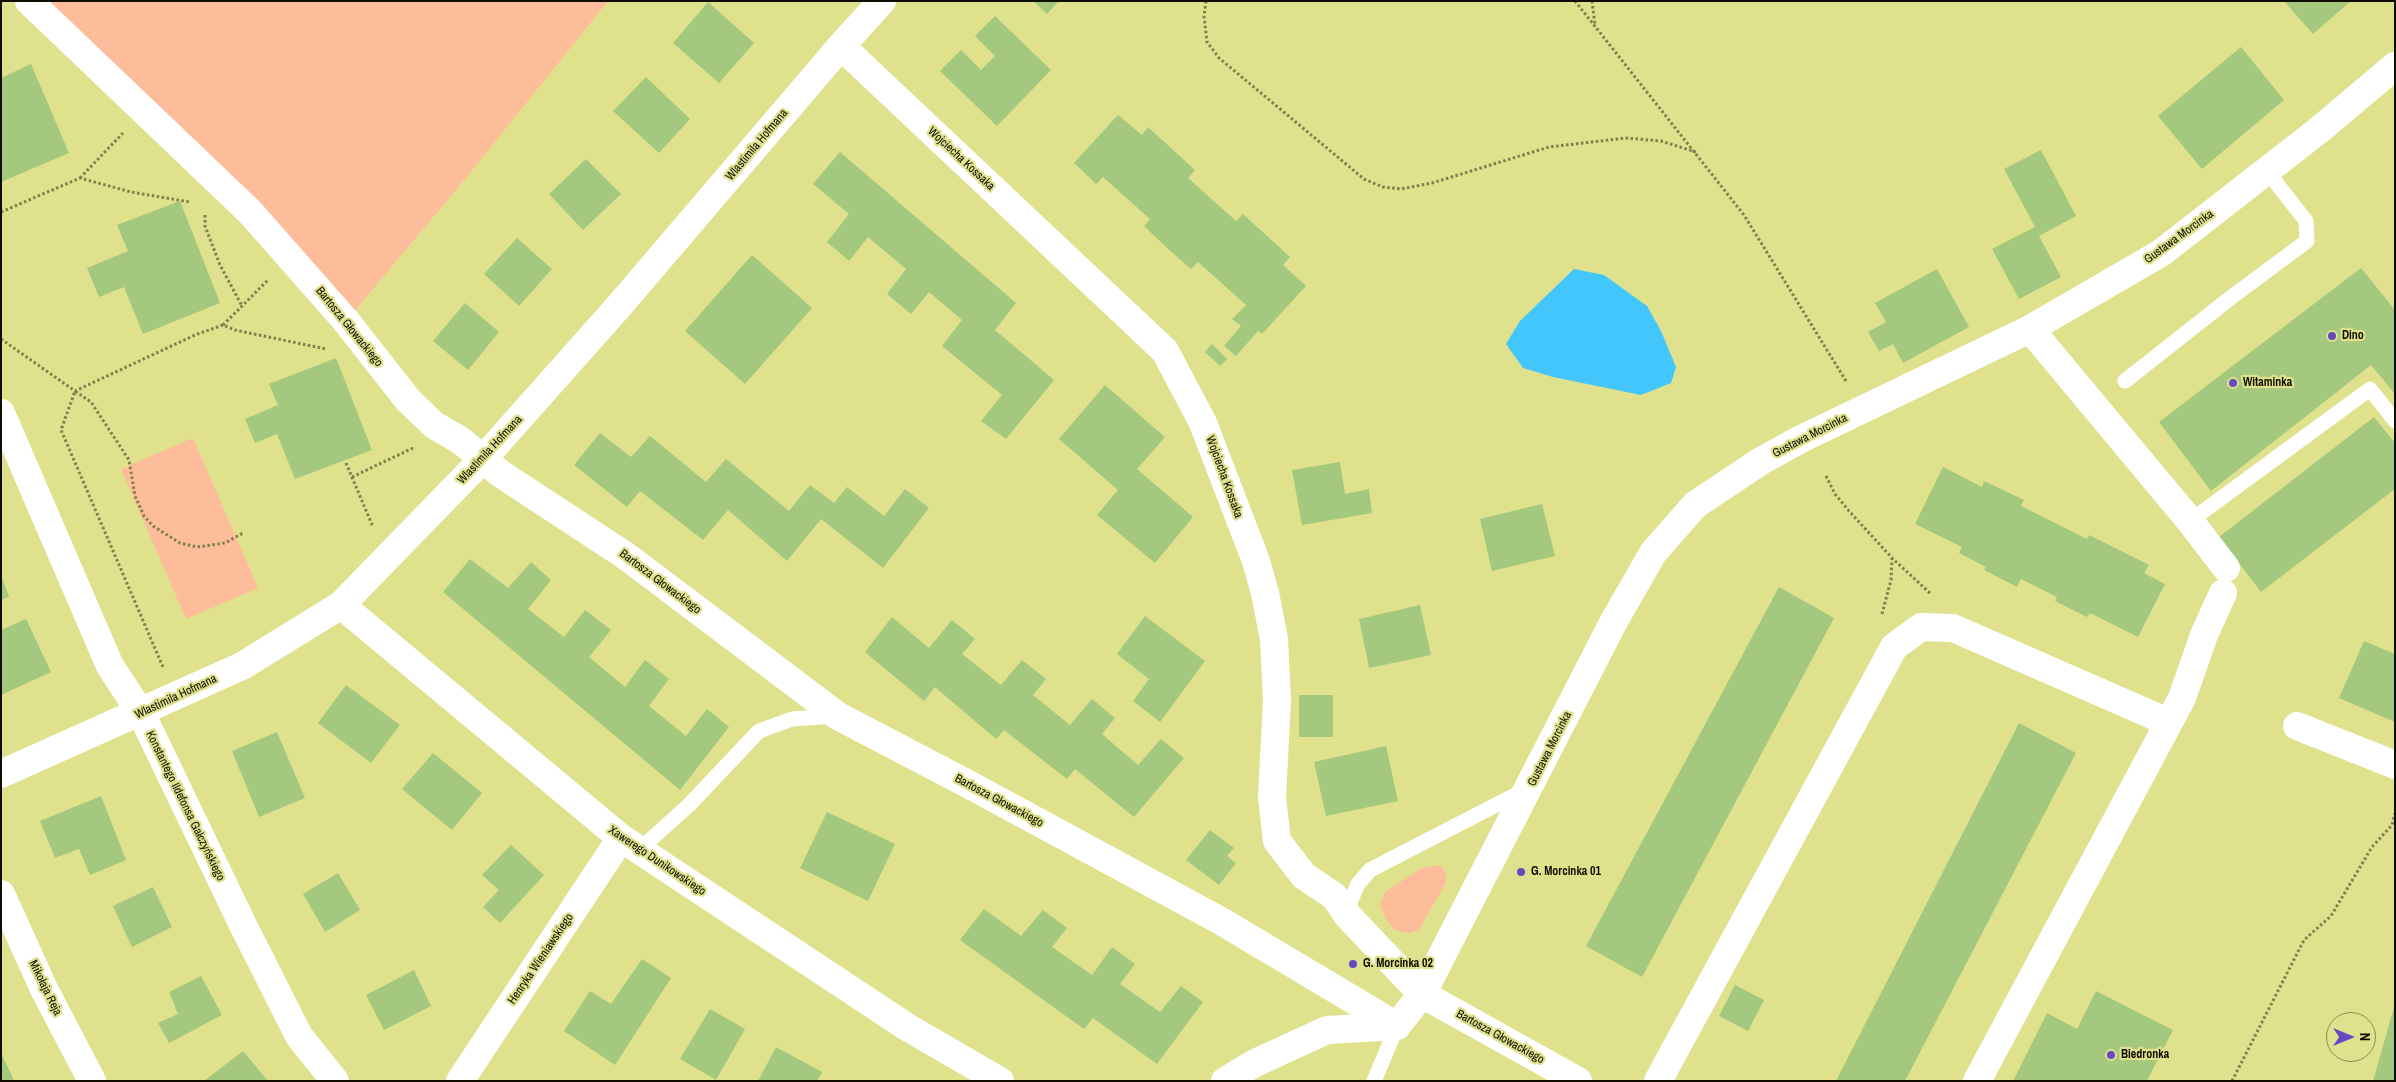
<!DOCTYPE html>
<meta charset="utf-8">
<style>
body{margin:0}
#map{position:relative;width:2396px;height:1082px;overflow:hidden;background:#dfe18d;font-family:"Archivo Narrow",sans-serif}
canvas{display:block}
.frame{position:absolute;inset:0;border:2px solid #0e0d00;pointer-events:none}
.north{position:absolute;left:2326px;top:1012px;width:50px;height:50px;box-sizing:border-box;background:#dfe18d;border:1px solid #8b8c55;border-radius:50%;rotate:90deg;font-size:14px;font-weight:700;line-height:20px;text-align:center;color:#0e0d00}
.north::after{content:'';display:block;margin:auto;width:18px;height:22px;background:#6649c2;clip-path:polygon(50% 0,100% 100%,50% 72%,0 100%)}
</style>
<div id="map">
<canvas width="2396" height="1082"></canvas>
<div class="frame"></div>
<div class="north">N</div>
</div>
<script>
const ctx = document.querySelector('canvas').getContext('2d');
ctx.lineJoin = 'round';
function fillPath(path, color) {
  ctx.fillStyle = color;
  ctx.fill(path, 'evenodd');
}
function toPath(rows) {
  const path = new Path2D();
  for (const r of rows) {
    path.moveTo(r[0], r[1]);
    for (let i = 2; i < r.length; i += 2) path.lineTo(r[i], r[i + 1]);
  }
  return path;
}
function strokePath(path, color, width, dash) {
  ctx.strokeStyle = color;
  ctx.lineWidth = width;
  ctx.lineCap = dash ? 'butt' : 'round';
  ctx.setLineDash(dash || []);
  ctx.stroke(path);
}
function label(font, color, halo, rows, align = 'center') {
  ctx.font = font + ' "Archivo Narrow",sans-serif';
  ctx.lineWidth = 4.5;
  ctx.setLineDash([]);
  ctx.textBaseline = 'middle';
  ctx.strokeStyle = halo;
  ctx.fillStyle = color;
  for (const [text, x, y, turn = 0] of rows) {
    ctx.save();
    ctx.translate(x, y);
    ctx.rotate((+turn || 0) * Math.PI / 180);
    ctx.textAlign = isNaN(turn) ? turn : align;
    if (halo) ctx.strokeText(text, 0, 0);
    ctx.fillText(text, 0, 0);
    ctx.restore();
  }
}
fillPath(toPath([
 [29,1,608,1,470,173,346,321],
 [193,438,258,588,186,619,121,469],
 [1440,865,1446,873,1446,882,1419,930,1409,933,1395,930,1386,920,1380,904,1385,892,1422,868]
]), '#fdbd9b');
fillPath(toPath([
 [1574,269,1604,275,1647,306,1661,331,1676,367,1671,383,1641,395,1553,377,1523,368,1506,344,1520,321]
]), '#42c6fb');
fillPath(toPath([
 [1033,1,1059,1,1047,14],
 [2284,1,2351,1,2313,34],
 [708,2,754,43,719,83,673,43],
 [995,16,1051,70,997,126,940,71,961,50,981,70,995,56,975,36],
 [2241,47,2284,100,2202,169,2158,116],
 [31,64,69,153,1,182,1,78],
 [646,77,690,119,659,153,613,111],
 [1118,115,1142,135,1148,127,1172,149,1195,170,1188,178,1236,221,1243,214,1290,257,1283,265,1306,286,1262,334,1258,331,1236,356,1224,346,1241,326,1232,319,1246,305,1198,262,1191,269,1167,248,1144,226,1150,219,1103,177,1096,184,1074,163],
 [2041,150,2076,216,2039,236,2061,277,2019,299,1992,249,2035,227,2004,169],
 [840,152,1016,303,995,330,1054,380,1006,439,981,421,1002,395,942,346,962,320,929,292,911,314,887,294,906,269,868,237,849,261,827,242,849,214,813,184],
 [586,159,621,194,583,230,549,194],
 [180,201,220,303,143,334,124,287,99,297,87,268,128,251,117,225],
 [517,238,552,269,519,306,484,274],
 [752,255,812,308,745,384,685,331],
 [2361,268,2395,310,2395,394,2371,365,2211,491,2159,422],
 [1937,269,1969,327,1903,363,1893,344,1879,351,1868,332,1886,322,1875,303],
 [465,303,499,332,468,370,433,341],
 [1212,344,1227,359,1220,366,1205,352],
 [336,358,372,450,295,479,277,434,255,443,245,419,278,405,269,384],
 [1105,385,1165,437,1137,469,1193,517,1155,563,1097,515,1118,490,1059,439],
 [2374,417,2395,443,2395,489,2261,592,2219,537],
 [600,433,631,457,650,436,706,482,726,459,789,511,810,485,834,503,847,487,884,516,905,489,929,508,883,568,821,519,787,561,728,510,703,540,640,491,627,507,574,465],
 [1340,462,1345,494,1369,489,1372,513,1302,525,1292,470],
 [1943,467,1982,487,1984,481,2024,500,2021,506,2087,539,2089,535,2149,565,2144,573,2165,584,2138,637,2090,613,2087,617,2055,601,2057,597,2021,579,2017,587,1984,570,1986,567,1959,553,1962,547,1915,524],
 [1542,504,1555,556,1492,571,1480,519],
 [470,559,508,588,531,562,551,580,528,609,564,637,585,610,611,630,589,657,625,687,645,660,669,679,649,706,686,736,707,709,729,727,680,790,443,592],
 [1,575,9,597,1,600],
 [1779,587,1834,618,1642,977,1586,946],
 [1420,605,1431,655,1369,668,1359,619],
 [1145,616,1205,661,1160,722,1133,701,1149,679,1117,654],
 [892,617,929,648,952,620,975,639,962,654,1001,685,1022,660,1046,679,1033,695,1070,725,1092,699,1115,718,1102,734,1138,765,1161,739,1184,758,1134,817,1075,769,1067,779,1004,730,996,739,935,687,924,701,865,652],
 [26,619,51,672,1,695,1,630],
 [2364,641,2395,654,2395,722,2339,698],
 [346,685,400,725,371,763,318,723],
 [1299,695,1333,695,1333,737,1299,737],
 [2019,723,2076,753,1905,1081,1836,1081],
 [277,732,305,798,259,817,232,751],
 [1386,746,1398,801,1326,816,1314,762],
 [433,753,482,793,452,830,402,789],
 [101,796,126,860,90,875,79,849,55,858,40,821],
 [827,812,895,844,868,901,800,868],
 [1210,830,1234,848,1227,856,1236,863,1219,885,1186,860],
 [511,845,544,875,500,923,483,907,499,890,482,875],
 [338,873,360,910,325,932,303,894],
 [153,887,172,927,132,947,113,906],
 [984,909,1021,936,1043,910,1067,928,1052,947,1092,975,1112,947,1135,964,1120,984,1160,1012,1181,986,1203,1002,1157,1064,1093,1018,1084,1029,960,940],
 [642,959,671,978,615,1065,564,1031,590,991,611,1004],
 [414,970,431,1006,384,1030,366,995],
 [201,976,222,1015,169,1043,158,1023,178,1014,169,992],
 [1735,985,1764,1000,1748,1031,1719,1016],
 [2096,991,2173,1030,2147,1081,2013,1081,2047,1013,2077,1029],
 [2394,1007,2395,1081,2373,1081],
 [710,1009,745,1029,716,1080,680,1059],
 [776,1047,822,1072,817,1081,758,1081],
 [243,1051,268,1081,204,1081],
 [1,1053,13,1078,14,1081,1,1081]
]), '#a4c87e');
strokePath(toPath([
 [1206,1,1204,16,1207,42,1219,58,1364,179,1383,187,1401,189,1432,183,1549,147,1626,138,1661,141,1696,152],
 [1575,1,1744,215,1846,381],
 [1592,1,1595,25],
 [80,178,123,133],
 [1,212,80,178,131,192,190,202],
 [205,215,205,226,220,265,242,306],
 [223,325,268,280],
 [1,339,75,391,195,335,223,325,235,330,326,349],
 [346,463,373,527],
 [1826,476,1835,494,1849,511,1892,558,1931,594],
 [352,477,413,448],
 [1882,614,1891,580,1892,558],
 [163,667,61,430,75,391,91,402,129,460,135,496,144,516,153,526,180,543,197,547,225,543,243,533],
 [2232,1081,2304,940,2331,916,2372,847,2392,825,2395,813]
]), '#7e7f4c', 3, [2.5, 2.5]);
strokePath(toPath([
 [2125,381,2229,299,2307,241,2306,221,2267,171],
 [2190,521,2370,389,2395,421],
 [639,850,689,805,759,731,792,719,836,716],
 [1348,916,1351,900,1358,884,1370,870,1525,790],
 [1374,1081,1397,1026]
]), '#fff', 15);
strokePath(toPath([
 [29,1,250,212,346,321,408,400,434,425,460,440,501,474,626,556,838,716,968,784,1221,921,1397,1026],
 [841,46,1165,351,1203,423,1256,561,1265,593,1274,639,1277,700,1272,797,1277,841,1304,876,1334,896,1348,916,1422,994,1578,1081],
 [2030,329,2190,521,2226,568],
 [1,413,110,666,141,713,242,923,299,1036,335,1081],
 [341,605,621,838,907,1027,1000,1081],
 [2297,726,2395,765],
 [1,774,242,666,341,605,483,459,619,306,841,46,882,1],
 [1,894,44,989,92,1081],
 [460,1081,621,838],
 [1225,1081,1255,1063,1327,1030,1397,1026,1422,994,1614,621,1653,553,1695,505,1761,461,1801,439,2030,329,2161,253,2319,130,2395,66],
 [1658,1081,1894,647,1921,627,1953,628,2168,722],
 [1977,1081,2182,698,2204,635,2223,593]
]), '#fff', 28);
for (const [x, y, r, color] of [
 [2332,336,5,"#6649c2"],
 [2233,383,5,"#6649c2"],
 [1521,872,5,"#6649c2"],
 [1353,964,5,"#6649c2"],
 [2111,1055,5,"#6649c2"]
]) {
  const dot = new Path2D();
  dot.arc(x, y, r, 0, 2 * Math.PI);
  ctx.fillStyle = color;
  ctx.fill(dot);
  strokePath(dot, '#dfe18d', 2);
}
label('12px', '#0e0d00', '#dfe18d', [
 ["Wlastimila Hofmana",757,145,-50],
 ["Wojciecha Kossaka",961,159,43],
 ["Gustawa Morcinka",2179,237,-36],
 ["Bartosza Głowackiego",349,327,51],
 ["Gustawa Morcinka",1810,436,-27],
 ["Wlastimila Hofmana",490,450,-47],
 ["Wojciecha Kossaka",1224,477,70],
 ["Bartosza Głowackiego",660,582,37],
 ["Wlastimila Hofmana",176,697,-25],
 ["Gustawa Morcinka",1550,749,-63],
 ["Bartosza Głowackiego",999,801,28],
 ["Konstantego Ildefonsa Gałczyńskiego",185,806,64],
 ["Xawerego Dunikowskiego",657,861,34],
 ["Henryka Wieniawskiego",541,959,-56],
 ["Mikołaja Reja",45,988,64],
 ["Bartosza Głowackiego",1500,1037,29]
]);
label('bold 12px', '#0e0d00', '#dfe18d', [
 ["Dino",2342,336],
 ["Witaminka",2243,383],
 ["G. Morcinka 01",1531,872],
 ["G. Morcinka 02",1363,964],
 ["Biedronka",2121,1055]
], 'left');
</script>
